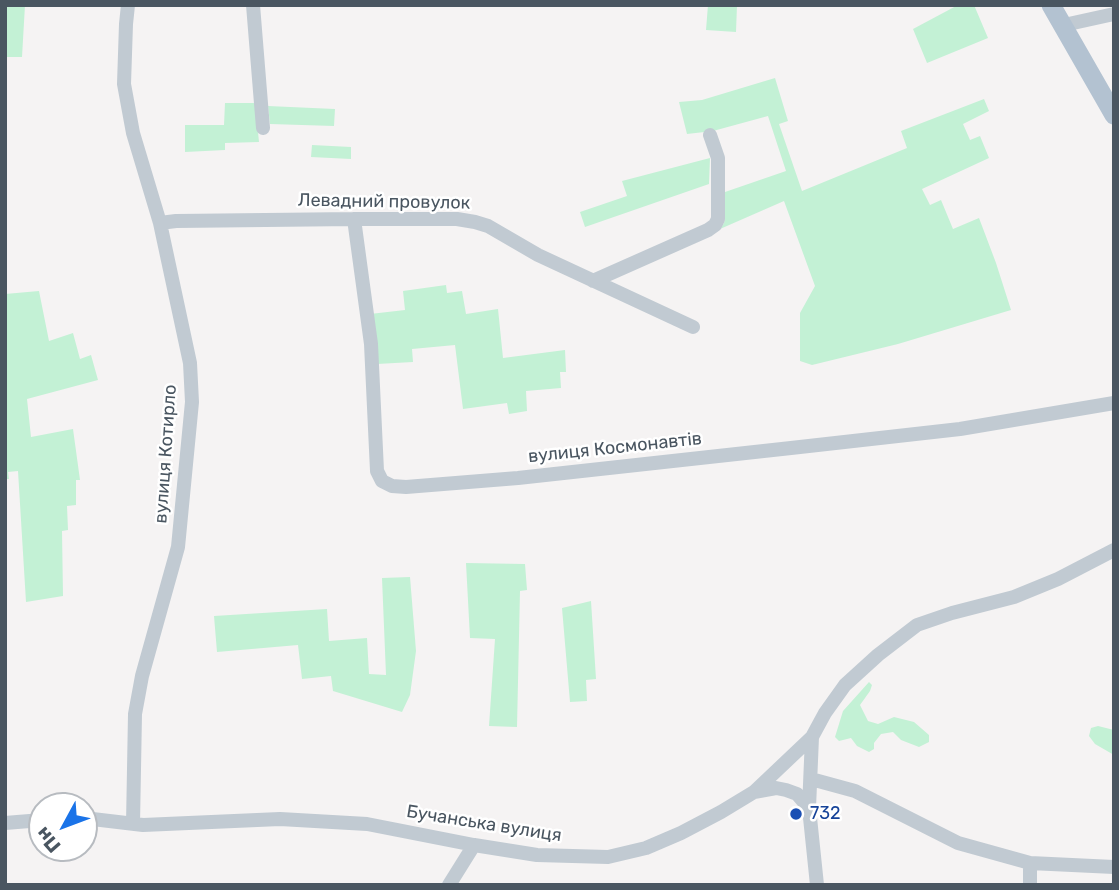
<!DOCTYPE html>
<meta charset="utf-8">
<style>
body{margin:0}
#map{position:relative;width:1119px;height:890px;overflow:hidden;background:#f5f3f3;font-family:Rubik,sans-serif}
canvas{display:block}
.frame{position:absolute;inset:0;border:7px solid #4a5661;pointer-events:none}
.north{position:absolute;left:28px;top:792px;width:70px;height:70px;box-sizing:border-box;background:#fff;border:2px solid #b7bbc0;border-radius:50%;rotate:229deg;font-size:19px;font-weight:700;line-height:28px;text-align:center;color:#4a5661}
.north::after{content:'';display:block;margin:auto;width:24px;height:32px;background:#1a73e8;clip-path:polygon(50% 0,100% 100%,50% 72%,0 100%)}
</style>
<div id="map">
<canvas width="1119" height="890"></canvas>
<div class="frame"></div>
<div class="north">Пн</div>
</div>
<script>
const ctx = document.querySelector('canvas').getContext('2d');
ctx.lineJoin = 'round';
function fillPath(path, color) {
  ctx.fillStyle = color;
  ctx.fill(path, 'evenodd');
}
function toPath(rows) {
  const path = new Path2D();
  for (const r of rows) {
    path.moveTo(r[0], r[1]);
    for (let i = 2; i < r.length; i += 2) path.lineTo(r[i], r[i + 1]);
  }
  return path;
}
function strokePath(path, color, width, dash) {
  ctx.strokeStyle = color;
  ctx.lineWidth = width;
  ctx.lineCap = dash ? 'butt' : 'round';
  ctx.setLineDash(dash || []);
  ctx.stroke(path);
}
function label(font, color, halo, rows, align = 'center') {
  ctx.font = font + ' Rubik,sans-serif';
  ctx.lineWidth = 5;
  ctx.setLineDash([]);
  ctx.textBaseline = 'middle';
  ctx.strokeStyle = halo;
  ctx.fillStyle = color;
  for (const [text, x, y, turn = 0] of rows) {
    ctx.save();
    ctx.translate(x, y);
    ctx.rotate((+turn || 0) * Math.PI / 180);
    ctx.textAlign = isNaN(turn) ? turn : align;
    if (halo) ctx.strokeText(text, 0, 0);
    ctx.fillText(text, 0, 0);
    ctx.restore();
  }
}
fillPath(toPath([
 [5,5,25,5,22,57,5,57],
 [708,5,737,5,736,32,706,30],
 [958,5,974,5,988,38,927,63,913,29],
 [775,78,788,121,779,124,802,191,907,148,901,131,984,99,989,111,963,124,970,140,980,136,989,158,922,189,930,205,941,200,953,229,979,218,996,263,1011,310,898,344,812,365,800,361,800,313,815,286,784,201,720,229,724,223,725,218,725,192,786,171,768,116,713,131,687,134,679,102,702,100],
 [225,103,255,103,259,142,225,143,225,150,185,152,185,125,224,125],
 [268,106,335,109,334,126,270,124],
 [312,145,351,147,351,159,311,157],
 [710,158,709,184,585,227,580,212,627,196,622,181],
 [446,285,447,293,462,291,466,314,498,309,503,358,565,350,566,372,560,372,561,388,526,391,527,411,509,414,507,403,463,409,455,345,412,349,413,362,377,364,370,314,405,310,403,291],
 [39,291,49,341,73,333,80,359,91,355,98,380,27,399,31,437,73,429,80,480,76,480,76,505,67,506,68,530,62,531,63,596,26,602,18,471,8,472,9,479,5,479,5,294],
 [466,563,525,564,527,590,520,591,517,727,489,726,495,639,470,638],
 [410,577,416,651,410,695,402,712,333,691,331,676,302,679,298,645,217,652,214,616,327,609,329,641,367,638,369,674,386,675,382,578],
 [591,601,596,679,586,680,587,701,570,702,562,608],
 [869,682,872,685,870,691,860,705,868,721,878,724,894,717,914,722,929,735,929,742,919,747,901,740,893,732,881,734,874,743,874,749,869,752,857,746,851,738,839,741,835,737,843,711],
 [1098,726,1114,730,1114,755,1095,744,1089,736,1091,728]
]), '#c3f1d5');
strokePath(toPath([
 [128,5,126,24,124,84,133,133,160,223,190,363,192,402,178,547,142,676,135,714,133,824],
 [253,5,263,128],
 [1064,25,1114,14],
 [354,219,371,344,377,471,382,481,392,486,406,487,518,478,791,448,960,429,1114,403],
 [160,223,176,221,354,219,457,219,475,222,488,226,538,255,693,327],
 [593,281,708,230,715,225,718,219,718,158,710,135],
 [812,737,809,808,817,885],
 [811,779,855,791,958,843,1030,863,1114,867],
 [754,792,776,788,786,790,797,794,809,808],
 [84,818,143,825,280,819,367,824,474,845,537,855,608,857,646,848,681,833,721,812,754,792,812,737,825,713,845,685,878,655,917,625,952,613,1014,597,1058,579,1114,550],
 [5,823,42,820],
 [1030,863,1030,885],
 [449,885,474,845]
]), '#c1cad2', 14);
strokePath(toPath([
 [1051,5,1114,115]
]), '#b3c2d1', 19);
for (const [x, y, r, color] of [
 [796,814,7,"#1a4fb4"]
]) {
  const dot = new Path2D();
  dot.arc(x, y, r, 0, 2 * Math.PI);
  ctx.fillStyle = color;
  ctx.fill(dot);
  strokePath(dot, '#fff', 2.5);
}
label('18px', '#4a5661', '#fff', [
 ["Левадний провулок",384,202,1],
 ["вулиця Космонавтів",615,448,-6],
 ["вулиця Котирло",166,454,-86],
 ["Бучанська вулиця",484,824,9]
]);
label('18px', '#164399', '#fff', [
 ["732",810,814]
], 'left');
</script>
